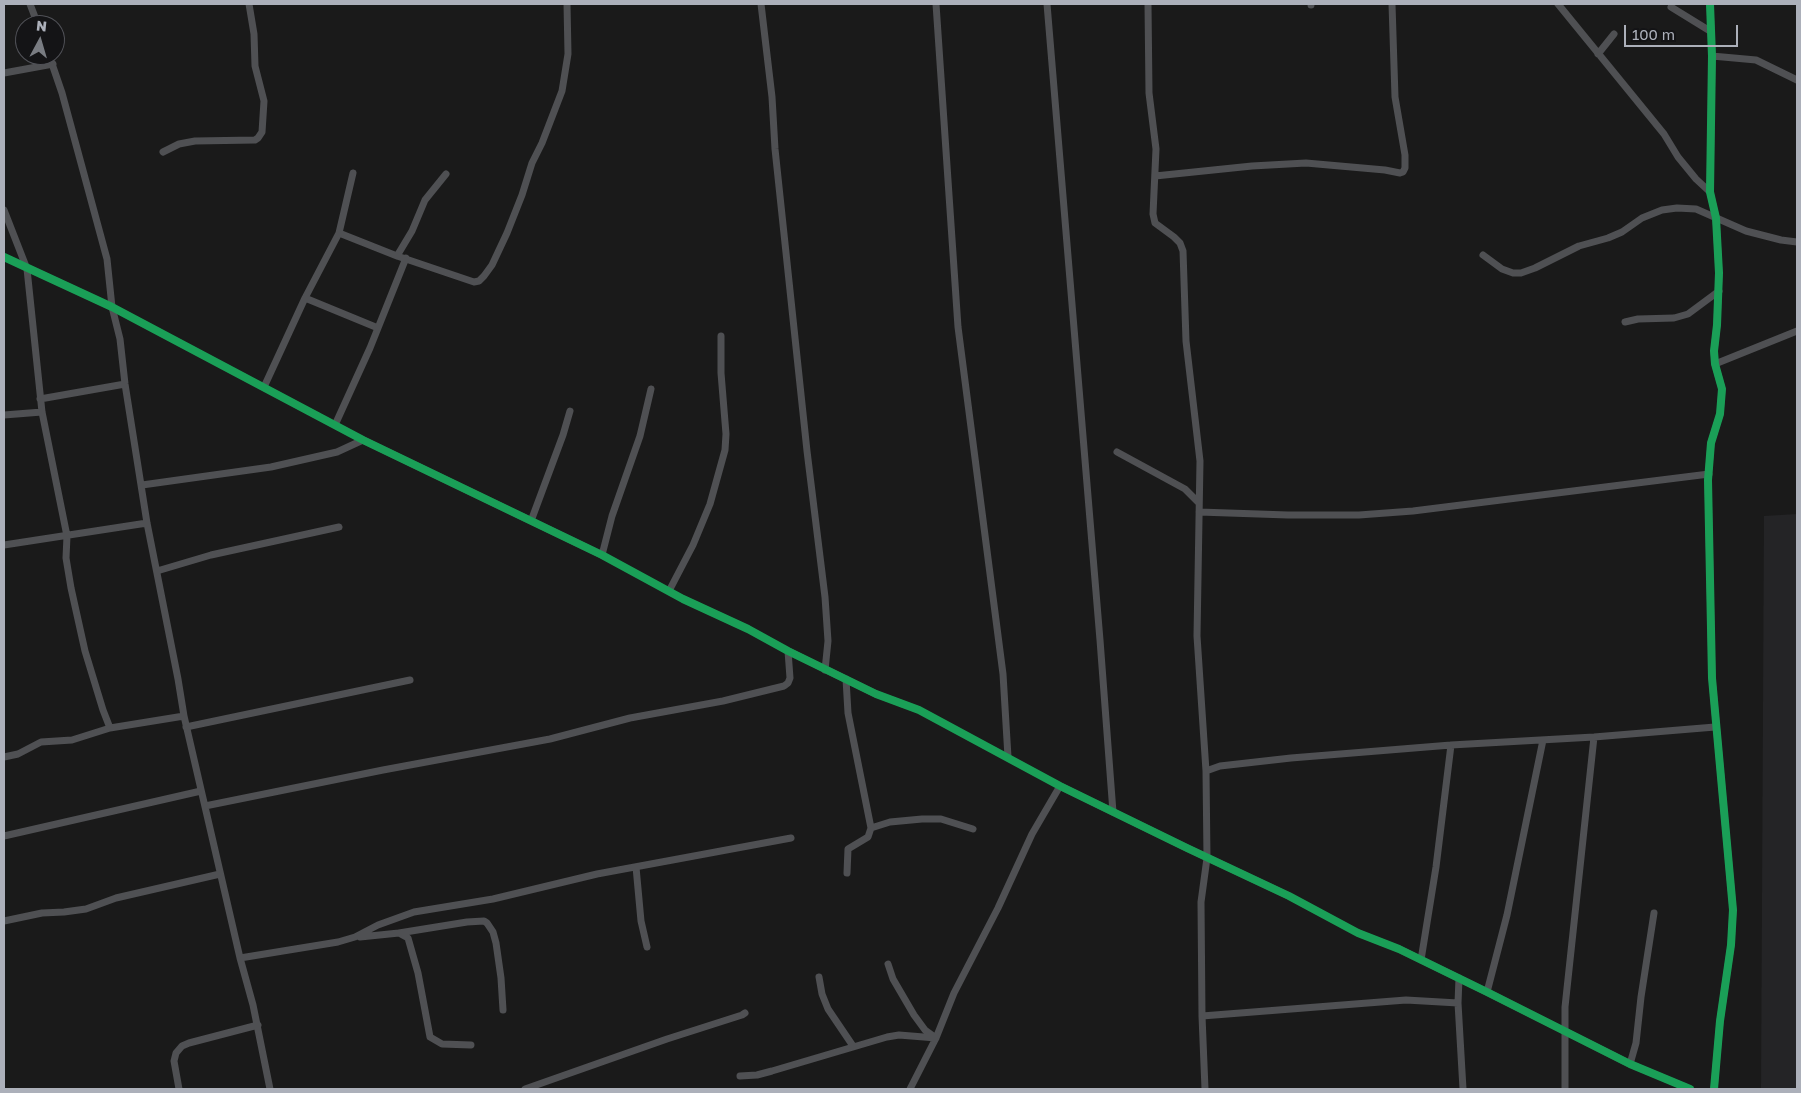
<!DOCTYPE html>
<style>
body{margin:0}
#map{position:relative;width:1801px;height:1093px;overflow:hidden;background:#1a1a1a;font-family:"Golos Text",sans-serif}
canvas{display:block}
.frame{position:absolute;inset:0;border:5px solid #acb0ba;pointer-events:none}
.north{position:absolute;left:15px;top:15px;width:50px;height:50px;box-sizing:border-box;background:#141416;border:1px solid #515258;border-radius:50%;rotate:6deg;font-size:14px;font-weight:700;line-height:20px;text-align:center;color:#acb0ba}
.north::after{content:'';display:block;margin:auto;width:18px;height:22px;background:#797c82;clip-path:polygon(50% 0,100% 100%,50% 72%,0 100%)}
.scale{position:absolute;left:1624px;top:25px;width:114px;height:22px;box-sizing:border-box;border:2px solid #acb0ba;border-top:0;padding-left:6px;font-size:15px;line-height:18px;white-space:nowrap;color:#acb0ba;-webkit-text-stroke:4px #141416;paint-order:stroke}
</style>
<div id="map">
<canvas width="1801" height="1093"></canvas>
<div class="frame"></div>
<div class="north">N</div>
<div class="scale">100 m</div>
</div>
<script>
const ctx = document.querySelector('canvas').getContext('2d');
ctx.lineJoin = 'round';
function fillPath(path, color) {
  ctx.fillStyle = color;
  ctx.fill(path, 'evenodd');
}
function toPath(rows) {
  const path = new Path2D();
  for (const r of rows) {
    path.moveTo(r[0], r[1]);
    for (let i = 2; i < r.length; i += 2) path.lineTo(r[i], r[i + 1]);
  }
  return path;
}
function strokePath(path, color, width, dash) {
  ctx.strokeStyle = color;
  ctx.lineWidth = width;
  ctx.lineCap = dash ? 'butt' : 'round';
  ctx.setLineDash(dash || []);
  ctx.stroke(path);
}
fillPath(toPath([
 [1797,514,1797,1089,1761,1089,1764,516]
]), '#242426');
strokePath(toPath([
 [30,4,38,25],
 [761,4,772,97,775,149,807,451,825,597,828,641,825,670],
 [936,4,958,327,1003,674,1008,757],
 [1047,4,1100,640,1113,812],
 [1148,4,1149,93,1156,149,1153,214,1155,223,1174,237,1180,243,1183,251,1186,341,1200,461,1197,636,1206,771],
 [1558,4,1664,134,1678,157,1696,179,1710,192],
 [1710,4,1712,56,1710,192,1716,218,1719,273,1717,325,1714,351,1715,364,1722,389,1720,414,1711,443,1708,480,1712,678,1733,910,1731,945,1720,1021,1714,1089],
 [1311,5,1311,4],
 [1671,7,1710,31],
 [1598,54,1614,34],
 [49,55,62,93,107,259,112,307,120,339,125,384,147,523,178,679,184,716,240,958,253,1005,270,1089],
 [1712,56,1756,60,1797,80],
 [4,73,53,64],
 [163,152,179,144,195,141,255,140,258,138,262,132,264,101,255,66,254,34,249,4],
 [1155,176,1252,166,1306,163,1385,170,1400,173,1403,172,1405,168,1405,155,1395,97,1392,4],
 [4,210,27,269,42,412,67,536,66,558,71,588,85,651,103,710,110,728,184,716],
 [339,233,397,256,468,280,474,282,479,281,484,276,492,265,507,233,522,195,532,163,542,143,562,91,568,54,567,4],
 [1483,255,1502,269,1513,273,1521,273,1535,268,1579,246,1608,238,1622,232,1642,218,1662,210,1677,208,1696,209,1746,231,1781,240,1797,242],
 [397,256,412,231,425,200,446,174],
 [4,257,112,307,363,440,602,555,683,599,748,629,788,651,876,694,919,710,1060,786,1187,848,1289,896,1358,933,1399,949,1487,992,1630,1064,1690,1089],
 [305,298,378,328],
 [1625,322,1638,319,1674,318,1688,314,1719,291],
 [1715,364,1797,331],
 [264,387,305,298,339,233,353,173],
 [40,399,125,384],
 [4,415,42,412],
 [335,425,370,348,406,258],
 [1117,452,1185,489,1199,503],
 [142,485,271,467,337,452,363,440],
 [1199,512,1288,515,1359,515,1413,511,1709,474],
 [531,521,563,435,570,411],
 [4,545,147,523],
 [602,555,612,516,640,436,651,389],
 [157,571,211,555,339,527],
 [669,591,693,545,710,504,725,450,726,434,721,373,721,336],
 [846,679,848,713,871,828,868,837,848,849,847,873],
 [186,727,410,680],
 [4,757,18,754,41,742,72,740,110,728],
 [205,806,383,770,550,739,630,718,723,701,784,686,788,683,790,678,788,651],
 [871,828,890,822,922,819,941,819,973,829],
 [4,836,201,791],
 [636,867,641,921,647,947],
 [4,921,42,913,64,912,86,909,116,898,220,874],
 [399,933,467,922,484,921,487,923,493,932,496,943,501,978,503,1010],
 [360,937,399,933,408,938,418,973,430,1037,442,1044,471,1045],
 [240,958,338,942,355,937,378,925,414,912,493,899,597,874,791,838],
 [1421,960,1436,867,1451,745],
 [819,977,822,994,828,1009,853,1046],
 [1459,978,1458,1003,1463,1089],
 [1487,992,1507,915,1543,740],
 [1202,1016,1406,1000,1458,1003],
 [1630,1064,1636,1043,1641,997,1654,913],
 [740,1076,757,1075,772,1071,887,1037,899,1035,936,1038,925,1030,914,1015,893,979,888,964],
 [179,1089,174,1061,176,1053,182,1046,189,1043,258,1025],
 [525,1089,667,1039,742,1015,745,1013],
 [910,1089,936,1038,954,993,998,908,1032,834,1060,786],
 [1205,1089,1202,1016,1201,902,1207,858,1206,771,1220,766,1291,758,1451,745,1594,737,1715,727],
 [1565,1089,1565,1007,1594,737]
]), '#4f5053', 7);
strokePath(toPath([
 [1710,4,1712,56,1710,192,1716,218,1719,273,1717,325,1714,351,1715,364,1722,389,1720,414,1711,443,1708,480,1712,678,1733,910,1731,945,1720,1021,1714,1089],
 [4,257,112,307,363,440,602,555,683,599,748,629,788,651,876,694,919,710,1060,786,1187,848,1289,896,1358,933,1399,949,1487,992,1630,1064,1690,1089]
]), '#1a9f57', 8);
</script>
